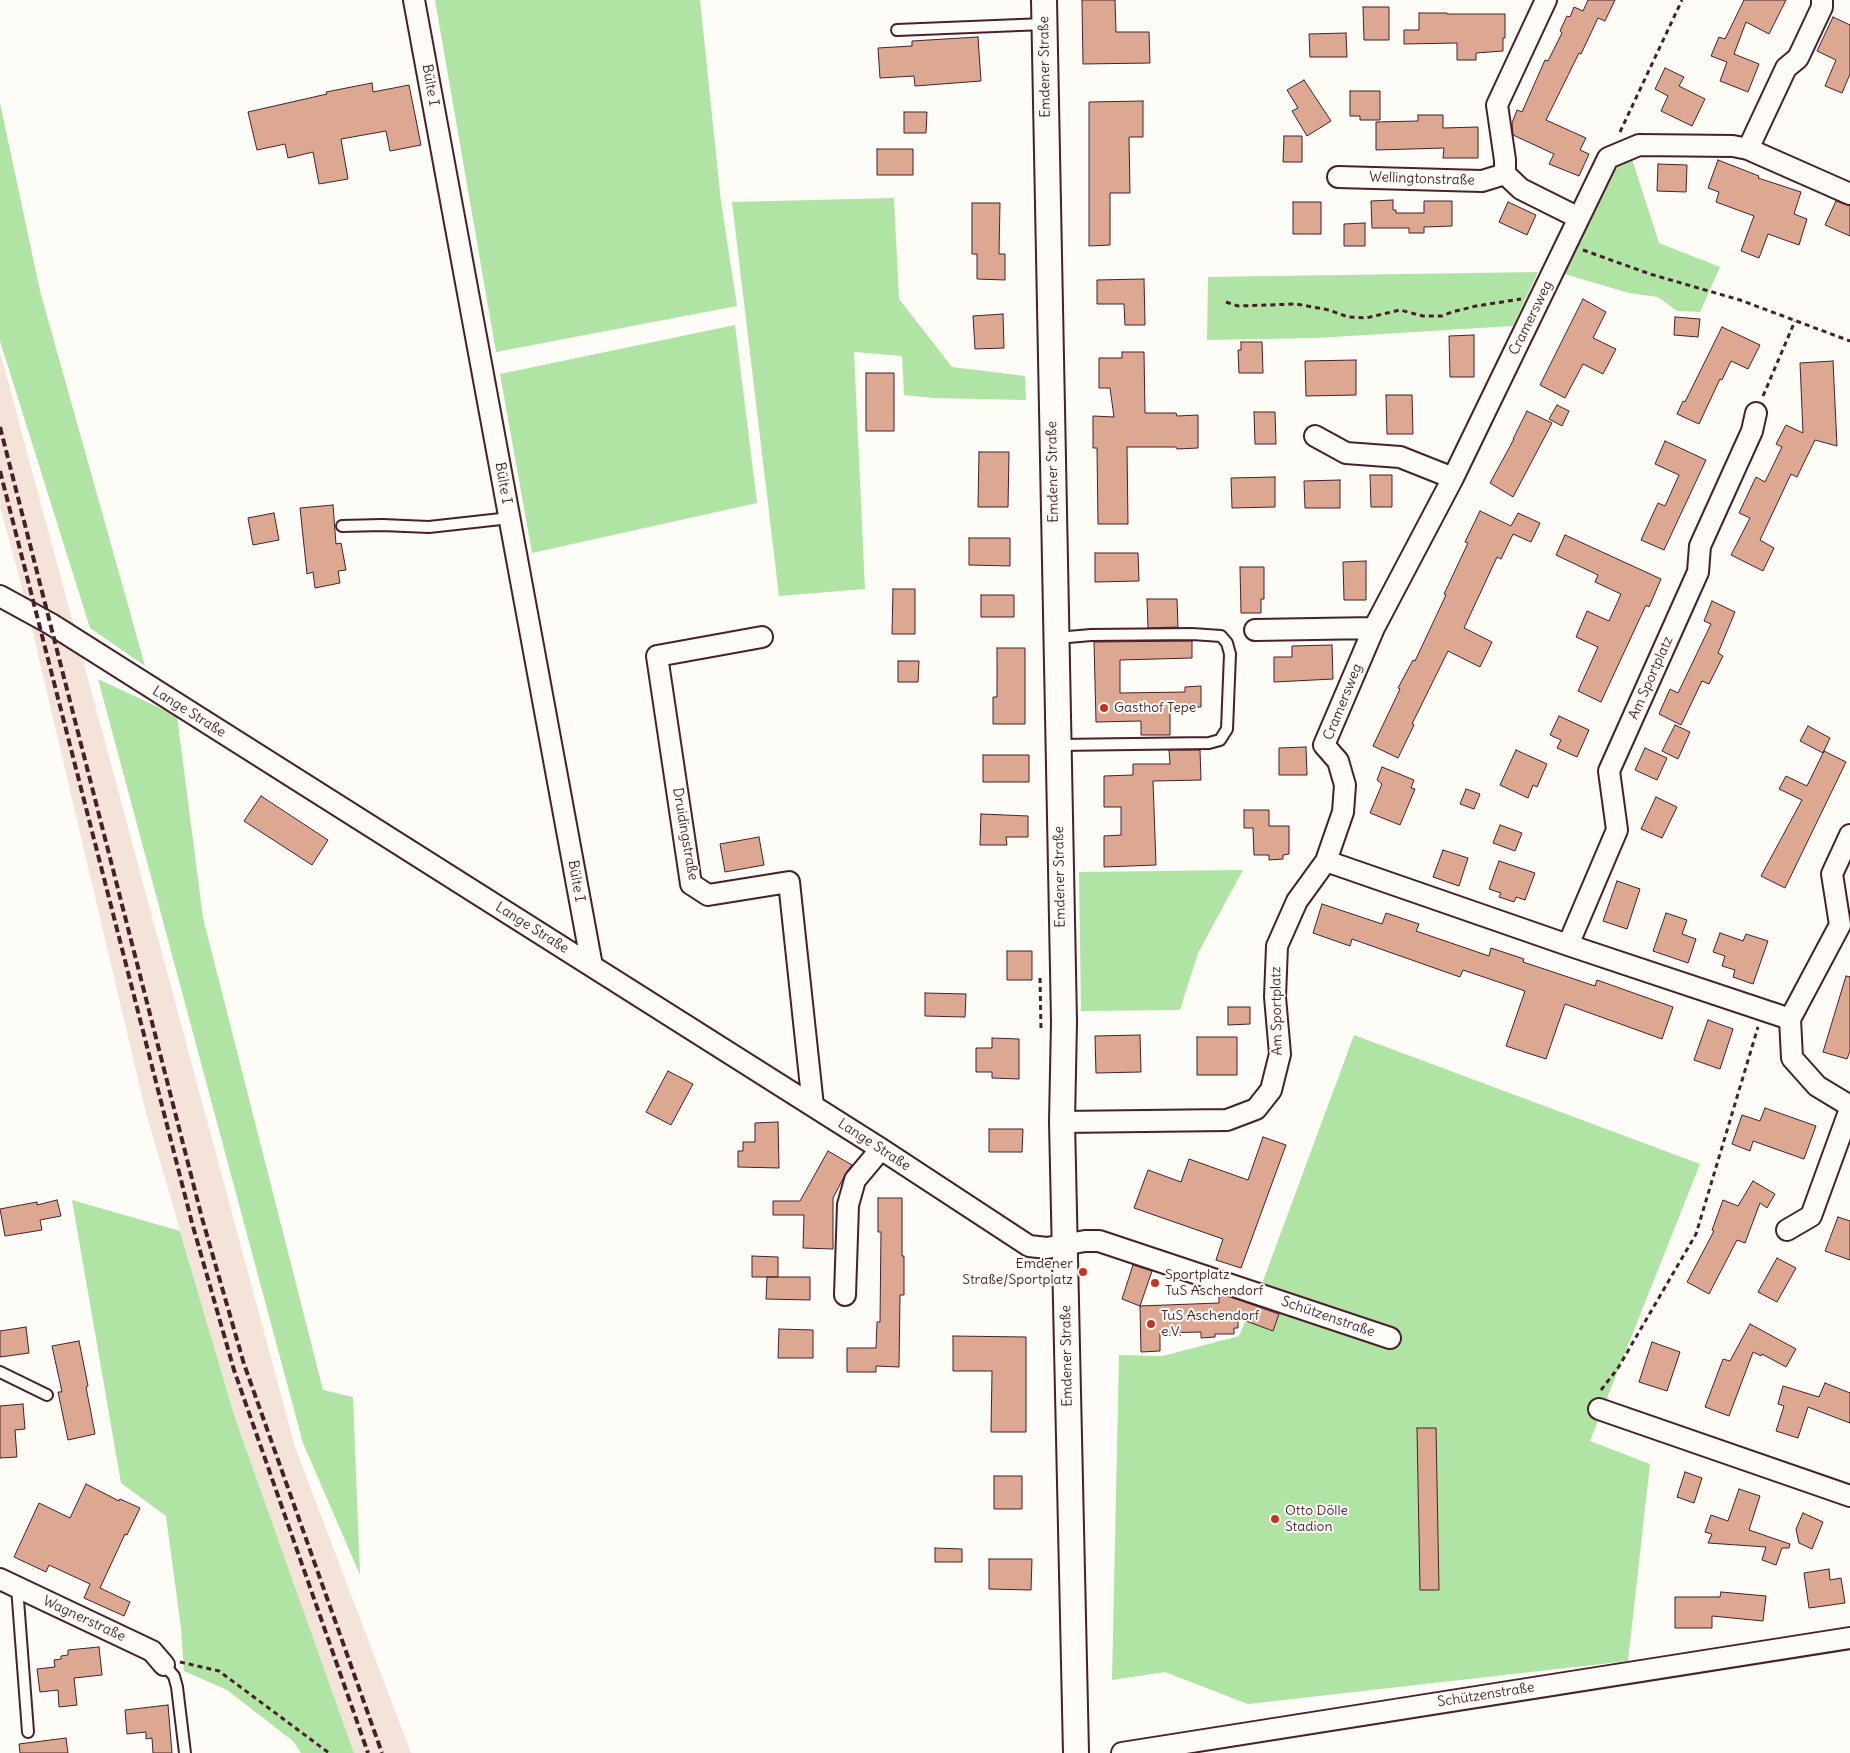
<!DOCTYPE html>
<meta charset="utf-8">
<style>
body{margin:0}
canvas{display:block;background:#fdfcf7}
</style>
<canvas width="1850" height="1753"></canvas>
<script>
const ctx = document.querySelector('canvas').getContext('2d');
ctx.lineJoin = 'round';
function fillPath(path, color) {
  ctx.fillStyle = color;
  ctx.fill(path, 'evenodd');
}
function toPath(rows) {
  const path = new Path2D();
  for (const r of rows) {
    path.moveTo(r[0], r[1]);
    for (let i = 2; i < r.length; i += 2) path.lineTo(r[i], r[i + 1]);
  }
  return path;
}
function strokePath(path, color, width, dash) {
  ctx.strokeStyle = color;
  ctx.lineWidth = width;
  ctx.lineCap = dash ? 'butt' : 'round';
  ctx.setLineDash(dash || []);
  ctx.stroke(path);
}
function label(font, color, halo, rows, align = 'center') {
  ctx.font = font + ' Delius,sans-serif';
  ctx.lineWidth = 4;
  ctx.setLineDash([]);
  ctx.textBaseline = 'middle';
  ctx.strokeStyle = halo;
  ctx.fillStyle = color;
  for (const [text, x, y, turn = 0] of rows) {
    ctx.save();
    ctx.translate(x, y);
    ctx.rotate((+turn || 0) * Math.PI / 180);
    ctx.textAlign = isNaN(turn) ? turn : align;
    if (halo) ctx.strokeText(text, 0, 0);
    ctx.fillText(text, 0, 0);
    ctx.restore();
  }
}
fillPath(toPath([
 [0,352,295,1447,411,1753,354,1753,235,1418,146,1113,25,599,0,506]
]), '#f3e3d8');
fillPath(toPath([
 [435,0,700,0,721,202,737,306,496,352],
 [0,103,40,291,145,666,90,628,0,341],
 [1631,156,1659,243,1720,267,1700,312,1677,311,1658,297,1629,293,1561,273,1615,165],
 [894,198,899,299,952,367,1025,376,1026,400,934,398,904,395,902,356,854,352,865,589,779,596,732,202],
 [1538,272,1513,326,1317,338,1207,340,1208,277],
 [735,325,757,503,532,553,500,374],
 [98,679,177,716,203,918,323,1390,353,1397,360,1575,303,1443],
 [1243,870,1198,953,1180,1010,1081,1011,1079,872],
 [1354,1035,1700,1164,1590,1441,1650,1464,1628,1661,1248,1704,1165,1672,1112,1680,1119,1355,1163,1356,1239,1336,1263,1281],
 [72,1200,180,1231,235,1418,354,1753,301,1753,293,1741,227,1690,184,1671,181,1628,166,1516,121,1483]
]), '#b0e4a5');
const building = toPath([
 [1082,0,1115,0,1116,32,1149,32,1150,63,1083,64,1082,0],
 [1588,0,1615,0,1605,21,1598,18,1581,54,1579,53,1546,120,1586,138,1580,150,1589,154,1579,176,1549,164,1554,154,1513,135,1512,123,1517,110,1522,112,1545,60,1548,61,1562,33,1560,31,1567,16,1570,17,1574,7,1583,11,1588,0],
 [1744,0,1786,0,1769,34,1746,22,1734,54,1759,64,1748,92,1720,81,1727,62,1711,56,1719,37,1725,39,1744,0],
 [1363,7,1389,7,1389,40,1364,40,1363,7],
 [1419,13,1447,13,1447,14,1505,14,1505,38,1503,38,1503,51,1476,53,1476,60,1457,60,1457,43,1404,44,1404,30,1419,30,1419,13],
 [1833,17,1850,25,1850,74,1842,93,1825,86,1836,60,1817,51,1833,17],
 [1346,33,1347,57,1310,57,1309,34,1346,33],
 [978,37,981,81,915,86,914,76,880,78,878,48,912,46,912,41,978,37],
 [1665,68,1684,77,1679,86,1705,99,1692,126,1661,111,1668,96,1655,89,1665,68],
 [1304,80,1331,121,1307,136,1292,111,1298,108,1287,90,1304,80],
 [372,83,373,92,409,85,421,145,390,151,386,131,341,139,348,179,319,184,313,152,288,158,285,144,257,150,248,112,327,94,326,92,372,83],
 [1350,91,1380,91,1380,120,1360,120,1360,116,1350,116,1350,91],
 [1143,101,1143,137,1129,137,1130,193,1110,193,1110,245,1089,246,1089,102,1143,101],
 [904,112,927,112,926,133,904,133,904,112],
 [1418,115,1443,115,1443,128,1478,127,1478,158,1443,158,1444,148,1376,150,1376,122,1418,121,1418,115],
 [1284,136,1302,136,1302,162,1283,162,1284,136],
 [877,149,913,149,913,175,877,175,877,149],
 [1718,160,1759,176,1758,178,1801,192,1794,214,1807,219,1799,245,1768,234,1759,258,1741,251,1754,216,1716,202,1719,192,1708,188,1718,160],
 [1658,164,1687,165,1686,192,1657,191,1658,164],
 [1393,200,1393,210,1396,210,1396,213,1424,213,1424,201,1452,201,1452,226,1424,227,1424,233,1409,233,1409,228,1372,228,1371,201,1393,200],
 [1836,201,1850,206,1850,236,1825,225,1836,201],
 [1293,202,1321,202,1321,234,1293,234,1293,202],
 [1508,202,1536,215,1527,235,1499,222,1508,202],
 [972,203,1000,203,999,254,1005,254,1005,280,977,279,977,254,972,254,972,203],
 [1365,223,1365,246,1344,246,1344,224,1365,223],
 [1144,279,1145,325,1125,325,1124,304,1097,304,1097,280,1144,279],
 [1583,299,1606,312,1593,338,1616,349,1603,374,1583,364,1565,398,1540,385,1583,299],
 [1003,314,1004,348,975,349,973,316,1003,314],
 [1675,317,1700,319,1698,337,1674,335,1675,317],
 [1722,327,1760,345,1748,369,1731,361,1722,380,1720,379,1699,424,1677,414,1683,401,1685,402,1722,327],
 [1474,335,1474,377,1450,377,1449,336,1474,335],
 [1241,342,1262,342,1263,373,1239,373,1238,350,1241,350,1241,342],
 [1122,352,1144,352,1145,413,1176,413,1177,416,1198,415,1198,448,1177,449,1176,447,1127,447,1128,524,1098,524,1097,448,1093,448,1093,416,1114,417,1110,388,1099,388,1099,358,1122,358,1122,352],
 [1356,360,1356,395,1306,396,1305,361,1356,360],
 [1833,361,1837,446,1815,440,1797,477,1791,474,1760,540,1774,548,1763,571,1731,555,1750,518,1739,513,1756,477,1765,482,1782,447,1776,444,1786,425,1803,433,1800,363,1833,361],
 [866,373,894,373,894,431,866,431,866,373],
 [1386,395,1412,395,1413,434,1387,434,1386,395],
 [1557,405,1569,411,1562,426,1549,419,1557,405],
 [1527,411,1552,423,1513,497,1490,483,1514,439,1513,439,1527,411],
 [1254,412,1275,412,1276,444,1255,444,1254,412],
 [1665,441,1706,460,1664,550,1641,540,1658,503,1665,506,1679,475,1655,464,1665,441],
 [979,452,1009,452,1008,507,978,507,979,452],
 [1370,475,1392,475,1392,507,1371,507,1370,475],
 [1275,477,1275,507,1232,508,1231,478,1275,477],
 [1340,480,1340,508,1305,508,1304,481,1340,480],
 [333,505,336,544,341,543,346,570,338,571,340,583,315,588,313,572,307,574,300,508,333,505],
 [1480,511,1511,526,1518,513,1540,523,1531,542,1513,534,1501,559,1497,557,1464,628,1492,642,1480,667,1448,651,1412,724,1414,725,1398,758,1373,746,1400,689,1398,688,1413,660,1415,661,1446,595,1444,594,1468,543,1465,542,1480,511],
 [274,513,279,540,253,545,248,518,274,513],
 [1565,535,1661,579,1649,607,1646,605,1601,702,1578,691,1598,647,1576,637,1587,611,1609,621,1621,594,1595,582,1598,575,1556,555,1565,535],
 [969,538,1010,538,1010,566,969,565,969,538],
 [1095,553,1138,553,1139,581,1095,582,1095,553],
 [1366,561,1366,600,1344,600,1343,562,1366,561],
 [1240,567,1264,567,1264,599,1261,599,1261,613,1241,613,1240,567],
 [893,589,915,589,915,634,892,634,893,589],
 [981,595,1014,595,1014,617,981,617,981,595],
 [1147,599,1177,599,1178,627,1148,628,1147,599],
 [1712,601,1735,612,1718,653,1723,656,1709,684,1702,681,1681,725,1659,714,1670,689,1678,693,1711,624,1704,621,1712,601],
 [1192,641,1192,658,1120,660,1120,693,1185,692,1185,687,1201,686,1201,707,1170,708,1170,735,1141,735,1141,721,1096,722,1094,642,1192,641],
 [1332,645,1333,679,1274,682,1274,657,1292,657,1292,646,1332,645],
 [997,648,1025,648,1025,724,993,724,993,697,997,697,997,648],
 [898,661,919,661,918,682,898,682,898,661],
 [1559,716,1589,730,1577,757,1557,748,1561,740,1550,735,1559,716],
 [1675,725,1690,732,1678,759,1662,751,1675,725],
 [1808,726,1830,738,1823,753,1800,741,1808,726],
 [1306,747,1307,775,1279,775,1279,748,1306,747],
 [1645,748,1667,758,1657,780,1635,770,1645,748],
 [1169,750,1200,750,1201,780,1153,781,1156,865,1104,867,1104,836,1121,835,1121,807,1104,807,1104,776,1133,775,1133,764,1170,764,1169,750],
 [1516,750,1547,764,1537,787,1533,785,1528,798,1500,785,1516,750],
 [1824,751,1846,762,1785,888,1761,876,1802,800,1779,789,1786,776,1807,786,1824,751],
 [983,755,1029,755,1029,782,983,782,983,755],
 [1382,767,1414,780,1411,788,1415,789,1400,825,1370,813,1382,784,1377,780,1382,767],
 [1466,789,1480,794,1474,809,1460,804,1466,789],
 [261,796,328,840,312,865,244,821,261,796],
 [1656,797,1677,807,1662,838,1641,829,1656,797],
 [1244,810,1269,810,1269,826,1289,826,1289,854,1283,855,1283,859,1269,860,1269,855,1254,855,1253,828,1244,828,1244,810],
 [981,814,1028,816,1028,837,1006,837,1007,845,980,845,981,814],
 [1500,825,1522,833,1515,851,1493,843,1500,825],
 [759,837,764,865,725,872,720,844,759,837],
 [1443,850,1468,858,1459,886,1433,877,1443,850],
 [1499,861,1535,873,1525,900,1516,897,1514,902,1499,897,1501,893,1489,889,1499,861],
 [1617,881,1640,889,1627,929,1603,921,1617,881],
 [1322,904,1382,924,1386,913,1419,924,1416,931,1489,956,1491,948,1524,959,1523,962,1595,986,1597,980,1673,1007,1662,1039,1565,1004,1546,1059,1506,1046,1525,991,1463,970,1460,977,1352,939,1350,946,1313,933,1322,904],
 [1666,913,1687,920,1682,934,1696,939,1688,963,1653,951,1666,913],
 [1720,933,1743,941,1746,934,1768,941,1753,984,1733,977,1735,970,1722,966,1725,956,1713,952,1720,933],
 [1007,951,1032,951,1032,980,1007,980,1007,951],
 [1846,976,1850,977,1850,1051,1847,1059,1823,1052,1846,976],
 [925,993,966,994,965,1017,925,1016,925,993],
 [1228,1007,1250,1007,1250,1024,1228,1025,1228,1007],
 [1708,1020,1733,1029,1720,1069,1694,1060,1708,1020],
 [1140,1035,1141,1072,1096,1073,1095,1036,1140,1035],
 [1197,1037,1237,1037,1237,1075,1197,1075,1197,1037],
 [992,1038,1019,1039,1019,1079,992,1078,992,1072,976,1072,976,1048,992,1048,992,1038],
 [668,1071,693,1084,671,1125,646,1112,668,1071],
 [1765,1108,1816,1126,1804,1159,1753,1141,1750,1151,1732,1144,1742,1115,1760,1121,1765,1108],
 [778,1122,779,1168,738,1167,738,1151,743,1151,743,1142,755,1142,755,1123,778,1122],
 [989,1129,1023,1129,1022,1152,989,1152,989,1129],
 [1263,1137,1286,1145,1241,1268,1216,1260,1223,1239,1134,1208,1148,1170,1181,1182,1189,1159,1248,1180,1263,1137],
 [828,1151,852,1165,846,1173,833,1198,833,1249,803,1248,804,1215,773,1215,773,1201,800,1201,828,1151],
 [1753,1181,1775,1194,1767,1208,1760,1203,1745,1243,1737,1240,1709,1294,1687,1282,1714,1231,1712,1230,1723,1200,1738,1206,1753,1181],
 [878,1198,902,1198,902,1256,904,1256,904,1295,900,1295,899,1367,876,1366,876,1372,847,1372,847,1348,876,1348,877,1322,880,1322,881,1232,878,1232,878,1198],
 [57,1200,61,1216,40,1220,42,1230,5,1236,0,1209,37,1202,37,1205,57,1200],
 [1838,1217,1850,1221,1850,1260,1825,1251,1838,1217],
 [752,1256,778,1257,778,1277,752,1277,752,1256],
 [1777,1258,1796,1268,1777,1302,1758,1292,1777,1258],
 [1133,1265,1152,1271,1140,1306,1122,1299,1133,1265],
 [767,1277,810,1277,810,1300,766,1299,767,1277],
 [1219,1293,1279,1314,1273,1331,1238,1318,1238,1328,1234,1328,1234,1334,1215,1334,1215,1337,1201,1338,1201,1332,1160,1333,1160,1351,1141,1352,1140,1306,1219,1303,1219,1293],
 [1750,1324,1796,1349,1786,1367,1762,1354,1761,1356,1753,1352,1729,1416,1705,1407,1723,1359,1730,1361,1750,1324],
 [26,1327,29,1353,0,1357,0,1331,26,1327],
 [779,1329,813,1330,813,1358,778,1358,779,1329],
 [953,1336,1026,1337,1026,1432,991,1432,992,1371,953,1371,953,1336],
 [79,1341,88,1386,86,1387,95,1434,68,1440,58,1392,62,1392,52,1346,79,1341],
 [1652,1342,1680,1352,1667,1391,1639,1382,1652,1342],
 [1825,1383,1850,1393,1850,1423,1808,1407,1798,1438,1776,1431,1784,1406,1778,1404,1783,1386,1819,1397,1825,1383],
 [23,1404,25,1429,15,1430,17,1457,0,1458,0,1406,23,1404],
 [1417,1428,1436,1428,1439,1590,1420,1590,1417,1428],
 [1685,1472,1702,1478,1694,1503,1677,1497,1685,1472],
 [994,1476,1022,1476,1022,1509,994,1509,994,1476],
 [86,1484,119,1501,120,1499,140,1508,127,1535,125,1534,100,1588,130,1602,124,1616,84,1598,90,1584,49,1565,46,1572,14,1557,39,1503,70,1518,86,1484],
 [1739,1489,1760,1496,1749,1530,1790,1544,1789,1548,1782,1548,1776,1565,1762,1560,1766,1547,1708,1543,1712,1534,1705,1532,1711,1515,1728,1521,1739,1489],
 [1803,1513,1823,1522,1812,1549,1799,1543,1796,1529,1803,1513],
 [935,1548,962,1549,962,1562,935,1562,935,1548],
 [989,1559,1032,1559,1031,1590,989,1589,989,1559],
 [1829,1569,1830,1580,1841,1578,1845,1603,1809,1608,1804,1573,1829,1569],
 [1721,1592,1766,1596,1763,1621,1712,1616,1712,1628,1675,1628,1675,1597,1720,1597,1721,1592],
 [99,1647,102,1675,74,1678,77,1705,59,1707,58,1690,40,1692,37,1669,55,1667,54,1660,61,1659,61,1656,68,1655,68,1650,99,1647],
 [168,1705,172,1753,153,1753,152,1738,146,1739,146,1732,127,1734,125,1710,168,1705],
 [66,1738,68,1753,20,1753,19,1744,66,1738]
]);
fillPath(building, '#dca891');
strokePath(building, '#4a1f2b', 1);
const service = toPath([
 [897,30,1044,24],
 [342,526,382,525,429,527,510,518],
 [1057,638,1091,635,1192,634,1221,636,1227,643,1230,654,1227,729,1220,740,1209,743,1058,745],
 [0,1372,47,1395],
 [17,1587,28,1732],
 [164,1665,174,1676,177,1687,185,1753]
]);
const minor = toPath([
 [414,0,592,966],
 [1546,0,1497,105,1505,160,1505,174,1521,189,1579,218],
 [1748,149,1786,68,1798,58,1822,7,1822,0],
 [1338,177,1482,181,1505,174],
 [1315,436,1346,453,1400,457,1453,478],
 [0,596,51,624,881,1149,1029,1246,1047,1248,1085,1241,1099,1241,1390,1338],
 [1255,630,1374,628],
 [762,637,657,656,691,884,708,895,789,882,813,1106],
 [1326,861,1343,812,1345,785,1338,761,1324,745,1374,628,1453,478,1608,158,1639,145,1733,146,1748,149,1850,194],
 [1568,945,1617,830,1609,771,1698,572,1700,546,1752,431,1756,413],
 [1790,1019,1840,925,1832,874,1850,835],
 [1062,1122,1227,1120,1256,1109,1271,1090,1280,1054,1275,997,1277,946,1297,901,1326,861,1568,945,1790,1019,1792,1058,1817,1086,1850,1106],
 [1787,1230,1811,1216,1850,1109],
 [845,1295,848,1205,855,1180,881,1149],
 [1599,1409,1850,1496],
 [0,1579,152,1651,164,1665],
 [1122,1753,1850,1638]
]);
const tertiary = toPath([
 [1044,0,1064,1021,1062,1122,1076,1753]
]);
strokePath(service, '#4a1f2b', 14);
strokePath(minor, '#4a1f2b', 24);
strokePath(tertiary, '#4a1f2b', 28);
strokePath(toPath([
 [1620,132,1682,0],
 [1583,250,1650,274,1740,300,1850,341],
 [1226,302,1238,306,1296,304,1329,310,1348,317,1366,318,1400,310,1423,316,1442,316,1452,312,1476,306,1521,299],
 [1763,396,1795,321],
 [1040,978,1041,1029],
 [1601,1390,1618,1368,1696,1234,1758,1027],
 [180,1662,219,1671,329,1753]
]), '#4a1f2b', 3, [5, 4]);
strokePath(service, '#fdfcf7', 10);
strokePath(minor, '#fdfcf7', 20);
strokePath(tertiary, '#fdfcf7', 24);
strokePath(toPath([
 [0,427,202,1218,244,1364,382,1753],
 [0,471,192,1223,234,1370,368,1753]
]), '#4a1f2b', 4, [8, 4]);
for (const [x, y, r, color] of [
 [1104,708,5,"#c8321e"],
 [1083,1272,5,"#c8321e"],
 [1155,1283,5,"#c8321e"],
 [1151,1324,5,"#c8321e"],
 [1275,1519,5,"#c8321e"]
]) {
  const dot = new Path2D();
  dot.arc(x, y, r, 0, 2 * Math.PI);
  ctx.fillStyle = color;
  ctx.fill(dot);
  strokePath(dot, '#fdfcf7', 2);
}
label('14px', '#4a1f2b', '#fdfcf7', [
 ["Emdener Straße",1045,67,-91],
 ["Bülte I",430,85,80],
 ["Wellingtonstraße",1422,179,2],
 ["Cramersweg",1531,318,-64],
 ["Emdener Straße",1053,472,-91],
 ["Bülte I",503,483,80],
 ["Am Sportplatz",1651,678,-66],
 ["Cramersweg",1343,702,-68],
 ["Lange Straße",189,712,32],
 ["Druidingstraße",685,834,80],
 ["Emdener Straße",1060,877,-91],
 ["Bülte I",576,881,80],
 ["Lange Straße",532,928,32],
 ["Am Sportplatz",1277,1011,-91],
 ["Lange Straße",874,1145,33],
 ["Schützenstraße",1328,1317,19],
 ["Emdener Straße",1067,1356,-91],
 ["Wagnerstraße",84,1619,25],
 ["Schützenstraße",1486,1695,-9]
]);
label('14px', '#4a1f2b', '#fdfcf7', [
 ["Gasthof Tepe",1114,708],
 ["Emdener",1073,1264,"right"],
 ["Straße/Sportplatz",1073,1280,"right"],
 ["Sportplatz",1165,1275],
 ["TuS Aschendorf",1165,1291],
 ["TuS Aschendorf",1161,1316],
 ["e.V.",1161,1332],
 ["Otto Dölle",1285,1511],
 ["Stadion",1285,1527]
], 'left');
</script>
